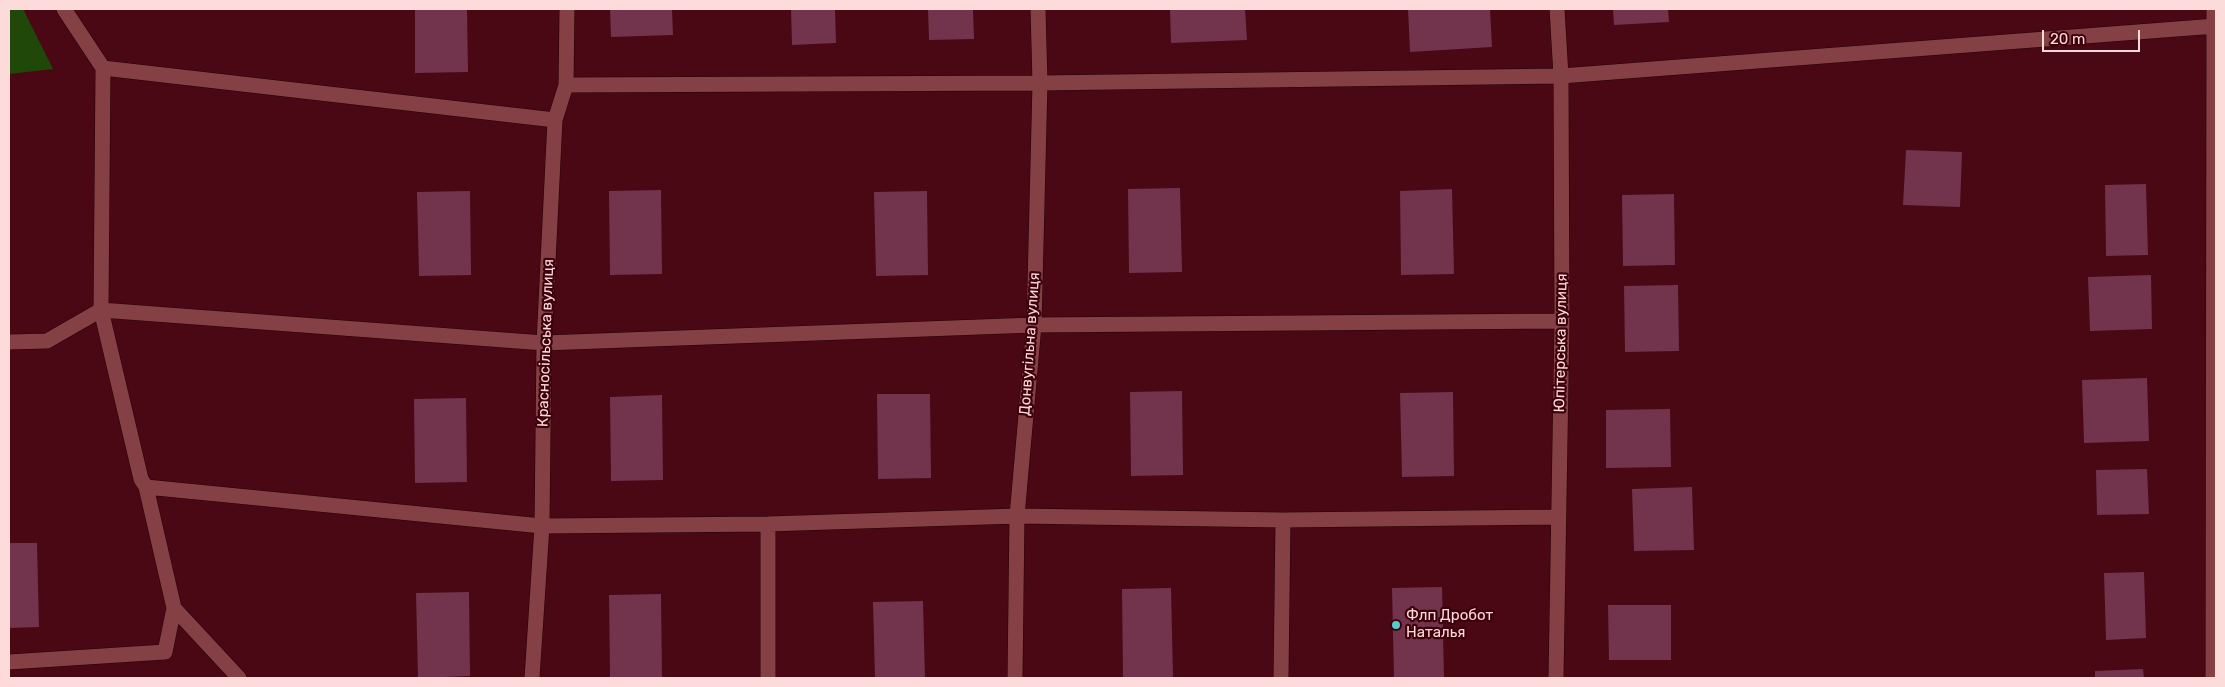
<!DOCTYPE html>
<meta charset="utf-8">
<style>
body{margin:0}
#map{position:relative;width:2225px;height:687px;overflow:hidden;background:#490814;font-family:Rubik,sans-serif}
canvas{display:block}
.frame{position:absolute;inset:0;border:10px solid #fddbdb;pointer-events:none}
.scale{position:absolute;left:2042px;top:30px;width:98px;height:22px;box-sizing:border-box;border:2px solid #fddbdb;border-top:0;padding-left:6px;font-size:15px;line-height:18px;white-space:nowrap;color:#fddbdb;-webkit-text-stroke:4px #3d000b;paint-order:stroke}
</style>
<div id="map">
<canvas width="2225" height="687"></canvas>
<div class="frame"></div>
<div class="scale">20 m</div>
</div>
<script>
const ctx = document.querySelector('canvas').getContext('2d');
ctx.lineJoin = 'round';
function fillPath(path, color) {
  ctx.fillStyle = color;
  ctx.fill(path, 'evenodd');
}
function toPath(rows) {
  const path = new Path2D();
  for (const r of rows) {
    path.moveTo(r[0], r[1]);
    for (let i = 2; i < r.length; i += 2) path.lineTo(r[i], r[i + 1]);
  }
  return path;
}
function strokePath(path, color, width, dash) {
  ctx.strokeStyle = color;
  ctx.lineWidth = width;
  ctx.lineCap = dash ? 'butt' : 'round';
  ctx.setLineDash(dash || []);
  ctx.stroke(path);
}
function label(font, color, halo, rows, align = 'center') {
  ctx.font = font + ' Rubik,sans-serif';
  ctx.lineWidth = 4.5;
  ctx.setLineDash([]);
  ctx.textBaseline = 'middle';
  ctx.strokeStyle = halo;
  ctx.fillStyle = color;
  for (const [text, x, y, turn = 0] of rows) {
    ctx.save();
    ctx.translate(x, y);
    ctx.rotate((+turn || 0) * Math.PI / 180);
    ctx.textAlign = isNaN(turn) ? turn : align;
    if (halo) ctx.strokeText(text, 0, 0);
    ctx.fillText(text, 0, 0);
    ctx.restore();
  }
}
fillPath(toPath([
 [9,9,23,9,53,69,9,74]
]), '#204809');
fillPath(toPath([
 [415,9,467,9,468,72,415,73],
 [610,9,672,9,673,35,611,37],
 [791,9,835,9,836,43,792,45],
 [928,9,973,9,974,39,929,40],
 [1170,9,1245,9,1247,40,1171,43],
 [1408,9,1490,9,1492,47,1410,52],
 [1613,9,1668,9,1669,22,1614,25],
 [1906,150,1962,152,1960,207,1903,205],
 [2146,184,2148,255,2106,256,2105,185],
 [1180,188,1182,272,1129,273,1128,189],
 [1452,189,1454,274,1401,275,1400,191],
 [661,190,662,274,610,275,609,191],
 [470,191,471,275,419,276,417,192],
 [927,191,928,275,876,276,874,192],
 [1674,194,1675,265,1623,266,1622,195],
 [2151,275,2152,329,2090,331,2088,277],
 [1678,285,1679,351,1625,352,1624,286],
 [2147,378,2149,441,2084,443,2082,380],
 [1182,391,1183,475,1131,476,1130,392],
 [1453,392,1454,476,1402,477,1400,393],
 [877,394,930,394,931,478,878,479],
 [662,395,663,480,611,481,610,397],
 [466,398,467,482,415,483,414,399],
 [1670,409,1671,467,1606,468,1606,410],
 [2147,469,2149,514,2097,515,2096,470],
 [1692,487,1694,550,1634,551,1632,489],
 [9,543,37,543,39,627,9,628],
 [2144,572,2146,638,2106,640,2104,573],
 [1442,587,1444,678,1394,678,1392,588],
 [1171,588,1173,678,1123,678,1122,589],
 [469,592,470,676,418,678,416,593],
 [661,594,662,678,610,678,609,595],
 [923,601,925,678,875,678,873,602],
 [1608,605,1671,605,1671,660,1609,660],
 [2143,669,2144,678,2095,678,2095,671]
]), '#72334c');
const minor = toPath([
 [64,9,103,68,101,310,141,479,146,487,174,608,239,678],
 [103,68,555,120],
 [566,85,1040,83,1561,76,2216,26],
 [9,342,47,341,101,310,544,343,1034,325,1562,321],
 [146,487,542,526,768,524,1017,516,1283,520,1557,517],
 [768,524,768,678],
 [9,662,165,652,174,608],
 [532,678,542,526,544,343,555,120,566,85,567,9],
 [1015,678,1017,516,1034,325,1040,83,1038,9],
 [1281,678,1283,520],
 [1556,678,1562,321,1561,76,1557,9],
 [2213,678,2214,9]
]);
strokePath(minor, '#260003', 16);
strokePath(minor, '#854045', 15);
for (const [x, y, r, color] of [
 [1396,625,5,"#52cdcf"]
]) {
  const dot = new Path2D();
  dot.arc(x, y, r, 0, 2 * Math.PI);
  ctx.fillStyle = color;
  ctx.fill(dot);
  strokePath(dot, '#3d000b', 2);
}
label('15px', '#fddbdb', '#3d000b', [
 ["Красносільська вулиця",546,343,-88],
 ["Юпітерська вулиця",1561,343,-89],
 ["Донвугільна вулиця",1030,344,-86]
]);
label('15px', '#fddbdb', '#3d000b', [
 ["Флп Дробот",1406,616],
 ["Наталья",1406,633]
], 'left');
</script>
